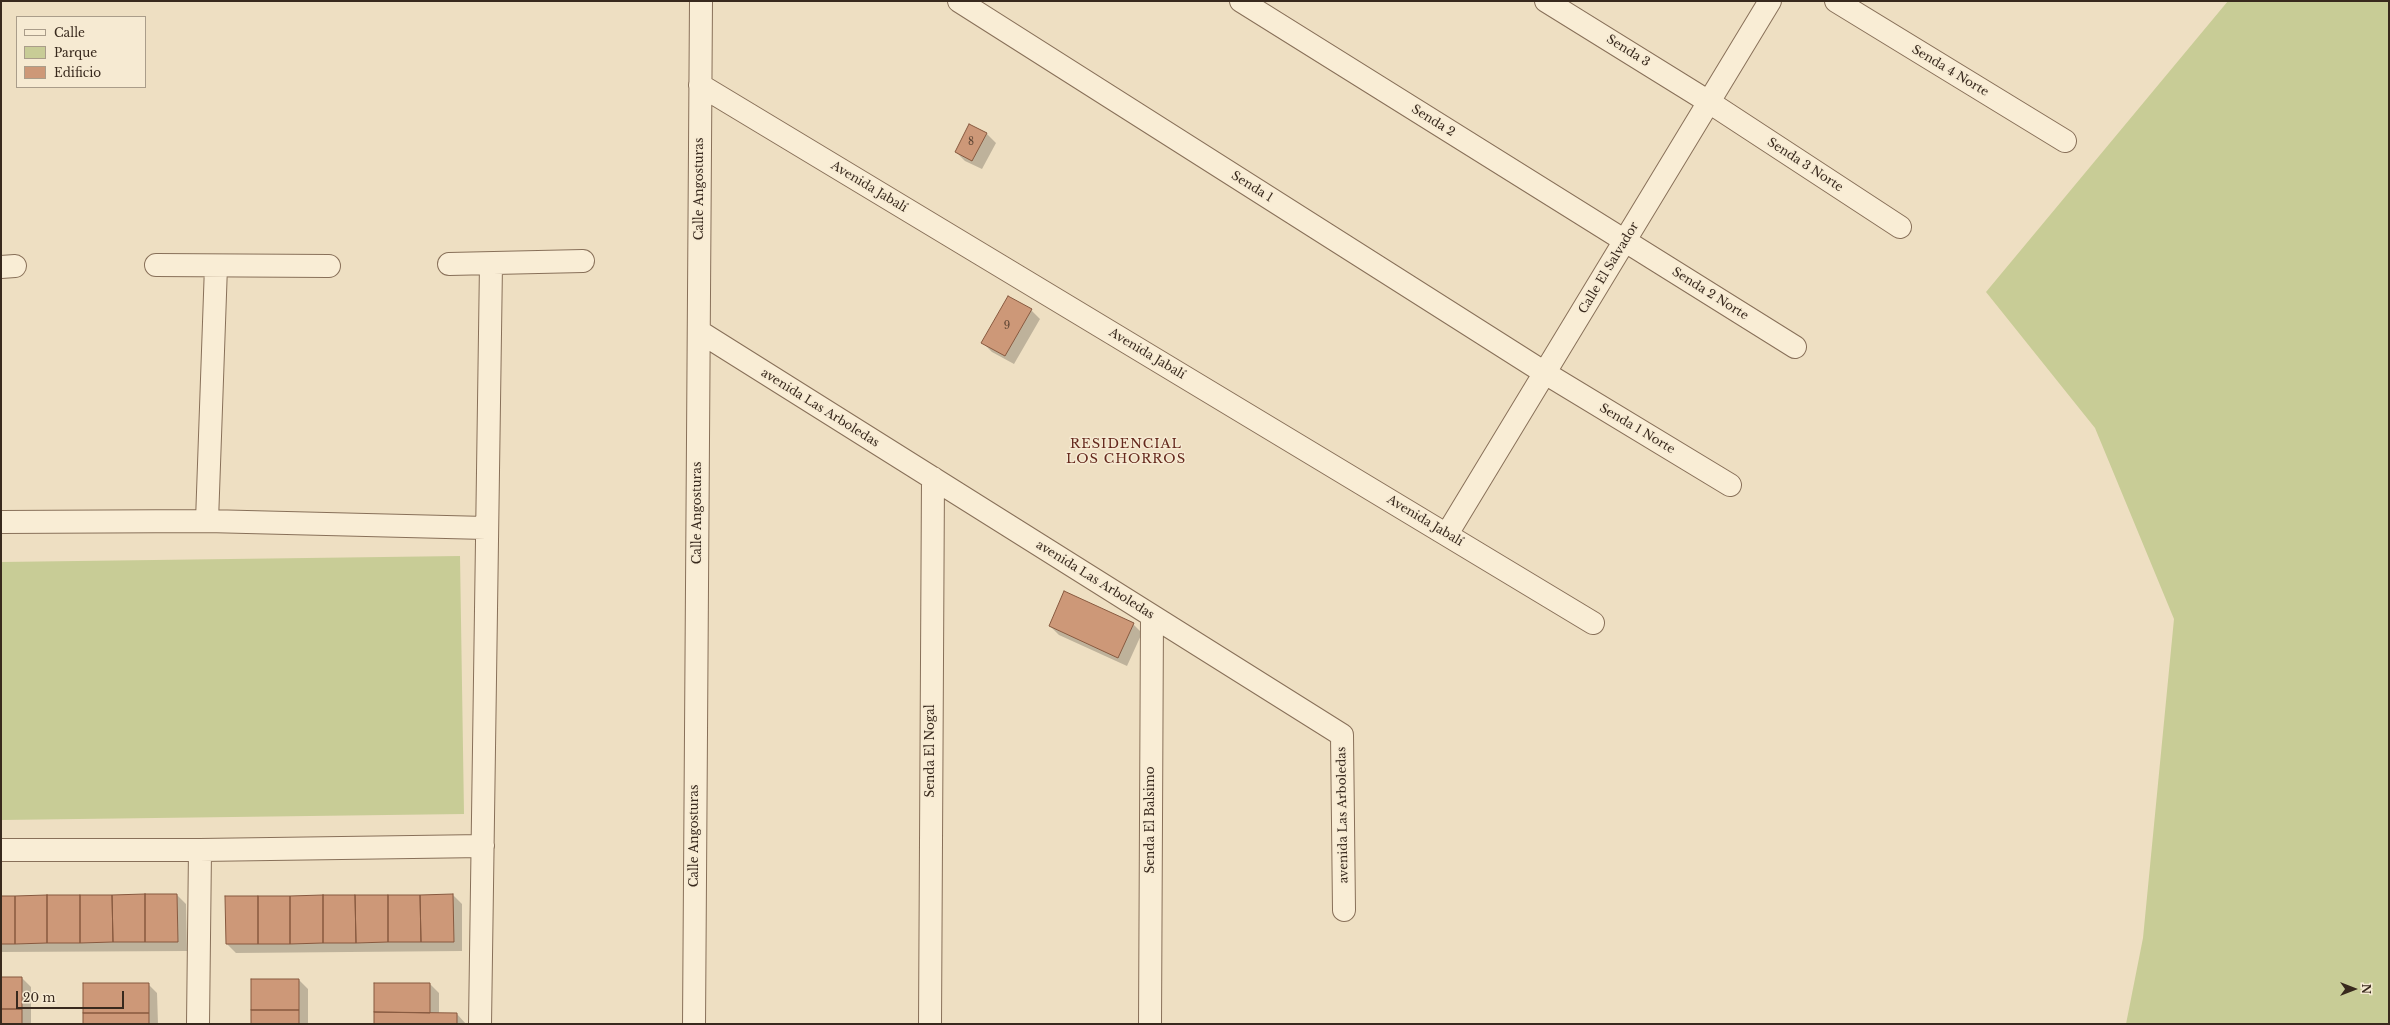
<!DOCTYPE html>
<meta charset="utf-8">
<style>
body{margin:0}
#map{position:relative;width:2390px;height:1025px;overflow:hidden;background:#eedfc2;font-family:"Libre Baskerville",serif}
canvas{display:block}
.frame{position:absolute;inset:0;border:2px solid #38291d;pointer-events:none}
.legend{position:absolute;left:16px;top:16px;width:130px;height:72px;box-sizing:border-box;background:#f6ead2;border:1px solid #aa9d8a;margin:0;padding:5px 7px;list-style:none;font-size:12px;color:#38291d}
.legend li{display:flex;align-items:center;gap:8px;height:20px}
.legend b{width:20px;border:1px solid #aa9d8a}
.north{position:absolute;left:2334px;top:969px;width:40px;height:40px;-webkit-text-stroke:3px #f6ead2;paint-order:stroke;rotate:90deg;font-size:11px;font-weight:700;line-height:16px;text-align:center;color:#38291d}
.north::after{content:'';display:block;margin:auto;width:14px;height:18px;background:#38291d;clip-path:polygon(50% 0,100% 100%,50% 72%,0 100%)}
.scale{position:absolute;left:16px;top:991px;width:108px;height:18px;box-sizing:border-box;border:2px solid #38291d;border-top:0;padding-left:5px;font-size:12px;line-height:14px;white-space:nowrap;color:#38291d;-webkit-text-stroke:3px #f6ead2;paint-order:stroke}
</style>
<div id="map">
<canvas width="2390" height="1025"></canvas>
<div class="frame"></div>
<ul class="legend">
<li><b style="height:5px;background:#f9edd5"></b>Calle</li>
<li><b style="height:11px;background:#c8cc96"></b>Parque</li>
<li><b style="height:11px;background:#cd9878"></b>Edificio</li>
</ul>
<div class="north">N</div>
<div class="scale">20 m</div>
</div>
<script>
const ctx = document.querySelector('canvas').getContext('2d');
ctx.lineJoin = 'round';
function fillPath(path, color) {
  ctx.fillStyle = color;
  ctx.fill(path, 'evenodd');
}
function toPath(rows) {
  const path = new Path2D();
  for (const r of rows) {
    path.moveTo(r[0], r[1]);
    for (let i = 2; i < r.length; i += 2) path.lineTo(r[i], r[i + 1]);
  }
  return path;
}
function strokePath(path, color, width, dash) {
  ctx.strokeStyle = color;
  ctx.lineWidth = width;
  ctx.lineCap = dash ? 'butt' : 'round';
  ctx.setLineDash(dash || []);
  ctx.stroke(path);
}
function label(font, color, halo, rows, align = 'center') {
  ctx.font = font + ' "Libre Baskerville",serif';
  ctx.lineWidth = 3;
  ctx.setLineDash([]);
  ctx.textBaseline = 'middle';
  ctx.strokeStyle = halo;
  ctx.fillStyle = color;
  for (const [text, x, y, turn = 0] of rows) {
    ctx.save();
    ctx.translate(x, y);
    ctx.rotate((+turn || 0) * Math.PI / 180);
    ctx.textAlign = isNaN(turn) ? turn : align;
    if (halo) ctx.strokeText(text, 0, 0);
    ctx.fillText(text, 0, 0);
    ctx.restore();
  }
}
fillPath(toPath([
 [2228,1,2389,1,2389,1024,2126,1024,2143,938,2174,619,2095,428,1986,292],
 [460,556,464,814,1,820,1,562]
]), '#c8cc96');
fillPath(toPath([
 [970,125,987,134,996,143,982,169,965,161,956,152],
 [1031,310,1040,319,1014,364,992,352,983,343],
 [1133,624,1142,633,1127,666,1059,635,1050,626],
 [177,895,186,904,187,951,1,952,1,897],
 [453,895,462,904,462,951,236,953,227,944],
 [1,978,22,978,31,987,31,1024,1,1024],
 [299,980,308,989,308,1024,252,1024],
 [148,984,157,993,158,1024,84,1024],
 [375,984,430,984,439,993,439,1014,457,1014,466,1024,375,1024]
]), '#0003');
const building = toPath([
 [969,124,987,133,972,161,955,152,969,124],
 [1008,296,1032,309,1005,356,981,343,1008,296],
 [1064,591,1134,623,1118,658,1049,626,1064,591],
 [145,894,177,894,178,942,145,942,145,894],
 [145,894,145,942,113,942,112,895,145,894],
 [453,894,454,942,421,942,420,895,453,894],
 [47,895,80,895,80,943,47,943,47,895],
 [47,895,47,943,15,944,15,896,47,895],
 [80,895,112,895,113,942,80,943,80,895],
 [323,895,355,895,356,943,323,943,323,895],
 [323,895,323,943,290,944,290,896,323,895],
 [355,895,388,895,388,942,356,943,355,895],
 [388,895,420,895,421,942,388,942,388,895],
 [1,896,15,896,15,944,1,944,1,896],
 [225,896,258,896,258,944,226,944,225,896],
 [258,896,290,896,290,944,258,944,258,896],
 [1,977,22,977,22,1009,1,1009,1,977],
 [251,979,299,979,299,1010,251,1010,251,979],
 [83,983,149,983,149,1013,83,1013,83,983],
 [374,983,430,983,430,1013,374,1012,374,983],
 [1,1009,22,1009,22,1024,1,1024,1,1009],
 [251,1010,299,1010,299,1024,251,1024,251,1010],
 [374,1012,457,1013,457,1024,374,1024,374,1012],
 [83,1013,149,1013,149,1024,83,1024,83,1013]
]);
fillPath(building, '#cd9878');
strokePath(building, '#87593f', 1);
const street = toPath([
 [959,1,1545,373,1730,485],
 [1241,1,1795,347],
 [1546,1,1709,102,1900,227],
 [1836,1,2065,141],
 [700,85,1593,623],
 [449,264,583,261],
 [156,265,329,266],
 [1,267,15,266],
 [700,332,1342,735,1344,910],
 [207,521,216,266],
 [1,522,207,521,486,528],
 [1447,534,1770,1],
 [1,850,200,850,483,846],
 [198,1024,200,850],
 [480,1024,491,264],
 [694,1024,701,1],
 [930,1024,933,478],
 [1150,1024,1152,616]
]);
strokePath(street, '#887059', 24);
strokePath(street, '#f9edd5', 22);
label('10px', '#5d4534', null, [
 ["8",971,142],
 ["9",1007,326]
]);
label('12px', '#38291d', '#f6ead2', [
 ["Senda 3",1628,51,32],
 ["Senda 4 Norte",1950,71,31],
 ["Senda 2",1433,121,32],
 ["Senda 3 Norte",1805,165,33],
 ["Avenida Jabalí",869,187,31],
 ["Senda 1",1252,187,32],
 ["Calle Angosturas",700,189,-90],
 ["Calle El Salvador",1609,268,-59],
 ["Senda 2 Norte",1710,294,32],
 ["Avenida Jabalí",1147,354,31],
 ["avenida Las Arboledas",820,408,32],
 ["Senda 1 Norte",1637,429,31],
 ["Calle Angosturas",698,513,-90],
 ["Avenida Jabalí",1425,521,31],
 ["avenida Las Arboledas",1095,580,32],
 ["Senda El Nogal",931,751,-90],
 ["avenida Las Arboledas",1343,815,-91],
 ["Senda El Balsimo",1151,820,-90],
 ["Calle Angosturas",695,836,-90]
]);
ctx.letterSpacing = '1px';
label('13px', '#65291d', '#f6ead2', [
 ["RESIDENCIAL",1126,444],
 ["LOS CHORROS",1126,459]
]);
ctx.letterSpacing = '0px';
</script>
